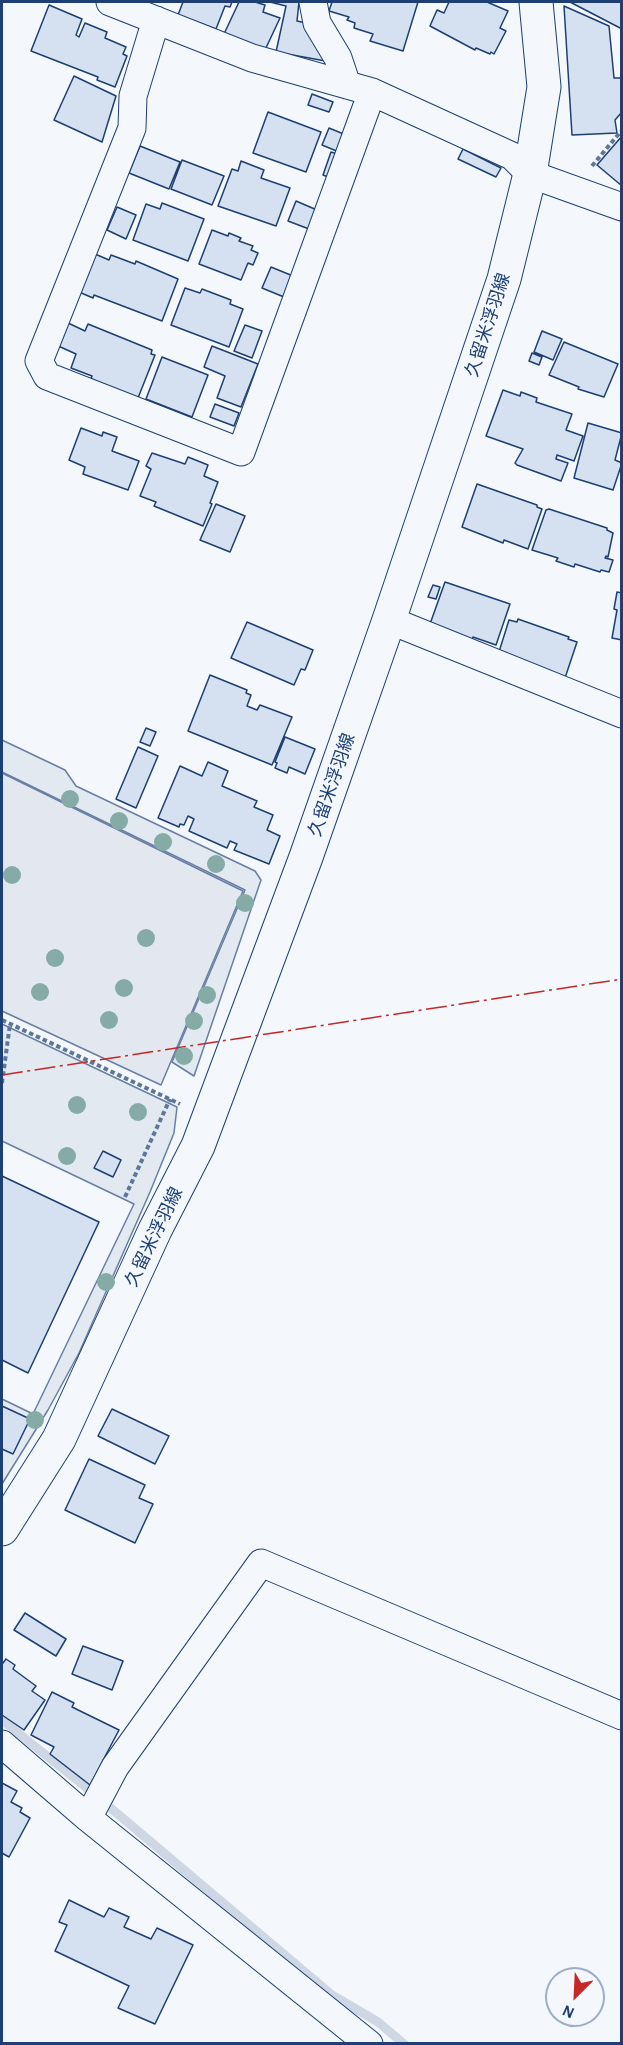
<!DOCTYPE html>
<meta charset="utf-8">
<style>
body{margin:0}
#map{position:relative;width:623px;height:2045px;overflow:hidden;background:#f4f7fb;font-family:"Alegreya Sans",sans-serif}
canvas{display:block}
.frame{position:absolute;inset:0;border:3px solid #1d3f73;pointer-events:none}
.north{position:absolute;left:545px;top:1967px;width:60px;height:60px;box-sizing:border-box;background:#f4f7fb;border:2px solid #9eadc5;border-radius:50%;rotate:204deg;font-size:16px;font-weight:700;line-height:24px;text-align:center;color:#1d3f73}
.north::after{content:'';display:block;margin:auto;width:21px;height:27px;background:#c62828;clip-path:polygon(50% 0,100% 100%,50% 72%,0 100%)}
</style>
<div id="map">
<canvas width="623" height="2045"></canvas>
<div class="frame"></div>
<div class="north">N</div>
</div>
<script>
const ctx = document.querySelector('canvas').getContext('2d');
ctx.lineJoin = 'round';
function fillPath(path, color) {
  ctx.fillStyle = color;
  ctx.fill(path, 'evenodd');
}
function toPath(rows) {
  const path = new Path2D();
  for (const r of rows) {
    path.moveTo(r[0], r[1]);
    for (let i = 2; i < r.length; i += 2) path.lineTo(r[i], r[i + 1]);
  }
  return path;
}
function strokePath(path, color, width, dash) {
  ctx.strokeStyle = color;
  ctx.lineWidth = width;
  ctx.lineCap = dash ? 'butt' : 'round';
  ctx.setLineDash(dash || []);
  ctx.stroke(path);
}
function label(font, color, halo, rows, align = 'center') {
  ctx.font = font + ' "Alegreya Sans","Noto Sans JP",sans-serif';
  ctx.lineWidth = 4.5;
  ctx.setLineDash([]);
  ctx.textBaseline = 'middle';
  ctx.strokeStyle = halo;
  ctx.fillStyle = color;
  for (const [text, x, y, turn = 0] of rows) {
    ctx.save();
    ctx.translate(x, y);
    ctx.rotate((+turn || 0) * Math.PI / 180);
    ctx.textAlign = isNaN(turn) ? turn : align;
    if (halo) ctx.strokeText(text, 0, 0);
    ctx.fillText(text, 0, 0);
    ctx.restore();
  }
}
const green = toPath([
 [2,740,65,770,76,786,255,871,261,880,194,1076,172,1062,245,890,2,772,2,740],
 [2,1024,177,1107,174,1133,150,1192,79,1353,48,1410,2,1484,2,1399,33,1414,134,1204,2,1141,2,1024]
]);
fillPath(green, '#e3e9f0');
strokePath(green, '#687fa3', 1.5);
const parking = toPath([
 [2,773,243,891,161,1085,2,1011,2,773]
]);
fillPath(parking, '#e3e8f0');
strokePath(parking, '#687fa3', 1.5);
strokePath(toPath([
 [2,1720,87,1788,332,1995,378,2022,404,2044]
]), '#cfd7e4', 9);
const building = toPath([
 [183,2,232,2,230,7,225,6,216,29,178,15,183,2],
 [239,2,255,2,265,5,263,12,280,18,265,50,224,34,239,2],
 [270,2,299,2,297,21,311,24,331,62,276,52,286,6,270,2],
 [332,2,418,2,403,51,370,41,373,34,354,28,355,23,347,20,349,17,329,11,332,2],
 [449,2,487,2,508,11,500,28,506,31,494,54,491,52,490,54,476,48,475,50,430,26,437,10,444,13,449,2],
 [570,2,622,2,622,29,570,2],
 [49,5,82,19,76,35,79,37,85,23,107,32,105,38,126,47,123,54,127,56,115,87,97,80,98,77,31,51,49,5],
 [564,6,609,26,614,78,622,78,622,112,615,120,617,133,572,135,564,6],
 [74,76,116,96,102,142,54,120,74,76],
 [312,94,333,102,329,112,308,105,312,94],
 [268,112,321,132,306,172,253,153,268,112],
 [329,128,346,135,339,152,322,145,329,128],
 [622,136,622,186,597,165,622,136],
 [140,146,180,162,169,189,129,173,140,146],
 [463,149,501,168,496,177,458,159,463,149],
 [331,152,340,155,331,178,323,175,331,152],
 [182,160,224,176,212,205,171,189,182,160],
 [241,161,264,170,261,178,290,188,276,226,218,206,232,169,238,171,241,161],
 [296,201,317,210,309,229,288,221,296,201],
 [162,203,204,219,188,261,133,240,146,204,160,209,162,203],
 [117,207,136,215,126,239,107,230,117,207],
 [212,230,228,236,229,233,241,238,239,241,253,246,251,250,258,253,253,265,248,263,241,280,199,264,212,230],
 [95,254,109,260,111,255,135,264,136,261,178,279,162,321,94,295,93,298,79,292,95,254],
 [271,267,293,276,284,297,262,288,271,267],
 [185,288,200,293,202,289,231,300,230,304,243,309,229,347,171,325,185,288],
 [66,322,85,331,88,324,152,350,151,354,155,355,138,398,91,379,92,376,71,368,76,354,56,345,66,322],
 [245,325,262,331,252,358,234,351,245,325],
 [542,331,562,339,553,360,534,352,542,331],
 [564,342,618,364,604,397,578,389,579,387,549,375,564,342],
 [212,346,258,364,241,407,217,398,225,376,204,367,212,346],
 [532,353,542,357,539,365,529,361,532,353],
 [162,357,208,375,192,417,146,399,162,357],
 [503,390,520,396,521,392,537,398,536,402,572,414,566,430,583,436,574,461,557,455,556,459,568,463,561,481,517,465,515,463,523,449,486,436,503,390],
 [215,404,239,413,234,426,210,417,215,404],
 [588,423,622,433,615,460,622,463,613,490,574,478,588,423],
 [81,428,102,436,103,432,117,437,112,451,139,461,128,490,83,474,85,467,69,460,81,428],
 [152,453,185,464,188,457,208,465,204,476,218,482,210,503,212,504,203,526,154,506,156,502,140,496,151,469,146,466,152,453],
 [477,484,537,505,537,507,542,509,528,549,504,540,503,543,462,527,477,484],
 [216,504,245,516,230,552,200,540,216,504],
 [549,509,607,528,607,530,613,533,608,557,606,556,605,558,613,560,609,572,601,570,600,572,575,564,574,567,556,561,558,558,532,550,546,510,549,509],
 [445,582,510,604,496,645,473,637,472,640,430,624,445,582],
 [433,585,440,587,436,599,428,597,433,585],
 [617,592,622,593,622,640,612,638,617,610,614,609,617,592],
 [518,619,569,637,568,639,577,642,565,678,498,655,509,620,517,622,518,619],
 [247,622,313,650,305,670,301,669,294,685,231,658,247,622],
 [210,675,247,690,246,693,251,695,247,706,257,710,260,705,292,717,272,765,188,731,210,675],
 [146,728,156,732,150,746,140,742,146,728],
 [285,737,315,749,305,774,289,767,287,773,275,768,277,763,275,762,285,737],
 [138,747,158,756,136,808,116,799,138,747],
 [208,762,228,771,222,786,257,801,254,807,273,815,267,830,280,836,269,864,234,850,237,844,230,841,227,848,189,831,194,819,188,816,184,825,180,824,179,827,158,818,180,766,202,776,208,762],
 [103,1151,121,1160,113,1177,94,1168,103,1151],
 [2,1176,99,1222,28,1373,2,1360,2,1176],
 [2,1406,30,1419,13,1454,2,1449,2,1406],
 [112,1409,169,1436,155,1464,98,1436,112,1409],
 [89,1459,145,1485,139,1498,153,1504,135,1543,65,1510,89,1459],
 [25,1613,66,1639,56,1656,14,1630,25,1613],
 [83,1646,123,1661,112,1690,72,1674,83,1646],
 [6,1659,15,1665,13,1669,36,1686,32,1691,45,1700,24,1730,2,1715,2,1661,3,1663,6,1659],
 [52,1692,74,1703,72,1707,119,1730,90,1785,50,1754,54,1747,31,1735,52,1692],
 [2,1783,17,1791,11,1802,22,1808,20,1812,30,1818,9,1857,2,1853,2,1783],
 [69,1900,104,1917,109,1908,129,1917,124,1927,151,1939,157,1928,193,1945,155,2024,118,2008,129,1986,55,1951,67,1925,59,1922,69,1900]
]);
fillPath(building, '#d5e0f0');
strokePath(building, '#1d3f73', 1.5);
const street = toPath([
 [110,2,252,58,372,92,512,156,530,174,622,207],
 [313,2,317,23,338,58,347,85],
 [156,20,133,96,132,128,39,361,47,376,241,452,372,92],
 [389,620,622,714],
 [2,1744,88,1818,369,2044],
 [88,1818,115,1767,261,1563,622,1716]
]);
const primary = toPath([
 [2,1529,59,1439,155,1230,198,1146,306,857,389,620,504,279,530,174,544,87,536,2]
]);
strokePath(street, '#1d3f73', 29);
strokePath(primary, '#1d3f73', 35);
strokePath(toPath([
 [592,166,622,130],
 [2,1020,180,1104],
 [2,1083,10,1024],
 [125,1197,170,1099]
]), '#5e769c', 4, [4.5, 3]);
strokePath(street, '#f4f7fb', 27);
strokePath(primary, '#f4f7fb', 33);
strokePath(toPath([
 [2,1075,622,979]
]), '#c62828', 1.5, [21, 4.5, 3, 4.5]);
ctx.fillStyle = '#86aba6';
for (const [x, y] of [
 [70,799],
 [119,821],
 [163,842],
 [216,864],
 [12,875],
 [245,903],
 [146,938],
 [55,958],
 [124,988],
 [40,992],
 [207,995],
 [109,1020],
 [194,1021],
 [184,1056],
 [77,1105],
 [138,1112],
 [67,1156],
 [106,1282],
 [35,1420]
]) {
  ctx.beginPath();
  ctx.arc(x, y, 9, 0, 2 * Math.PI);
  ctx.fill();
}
label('18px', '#1d3f73', '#f4f7fb', [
 ["久留米浮羽線",488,325,-72],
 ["久留米浮羽線",332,785,-71],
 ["久留米浮羽線",154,1237,-64]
]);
</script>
